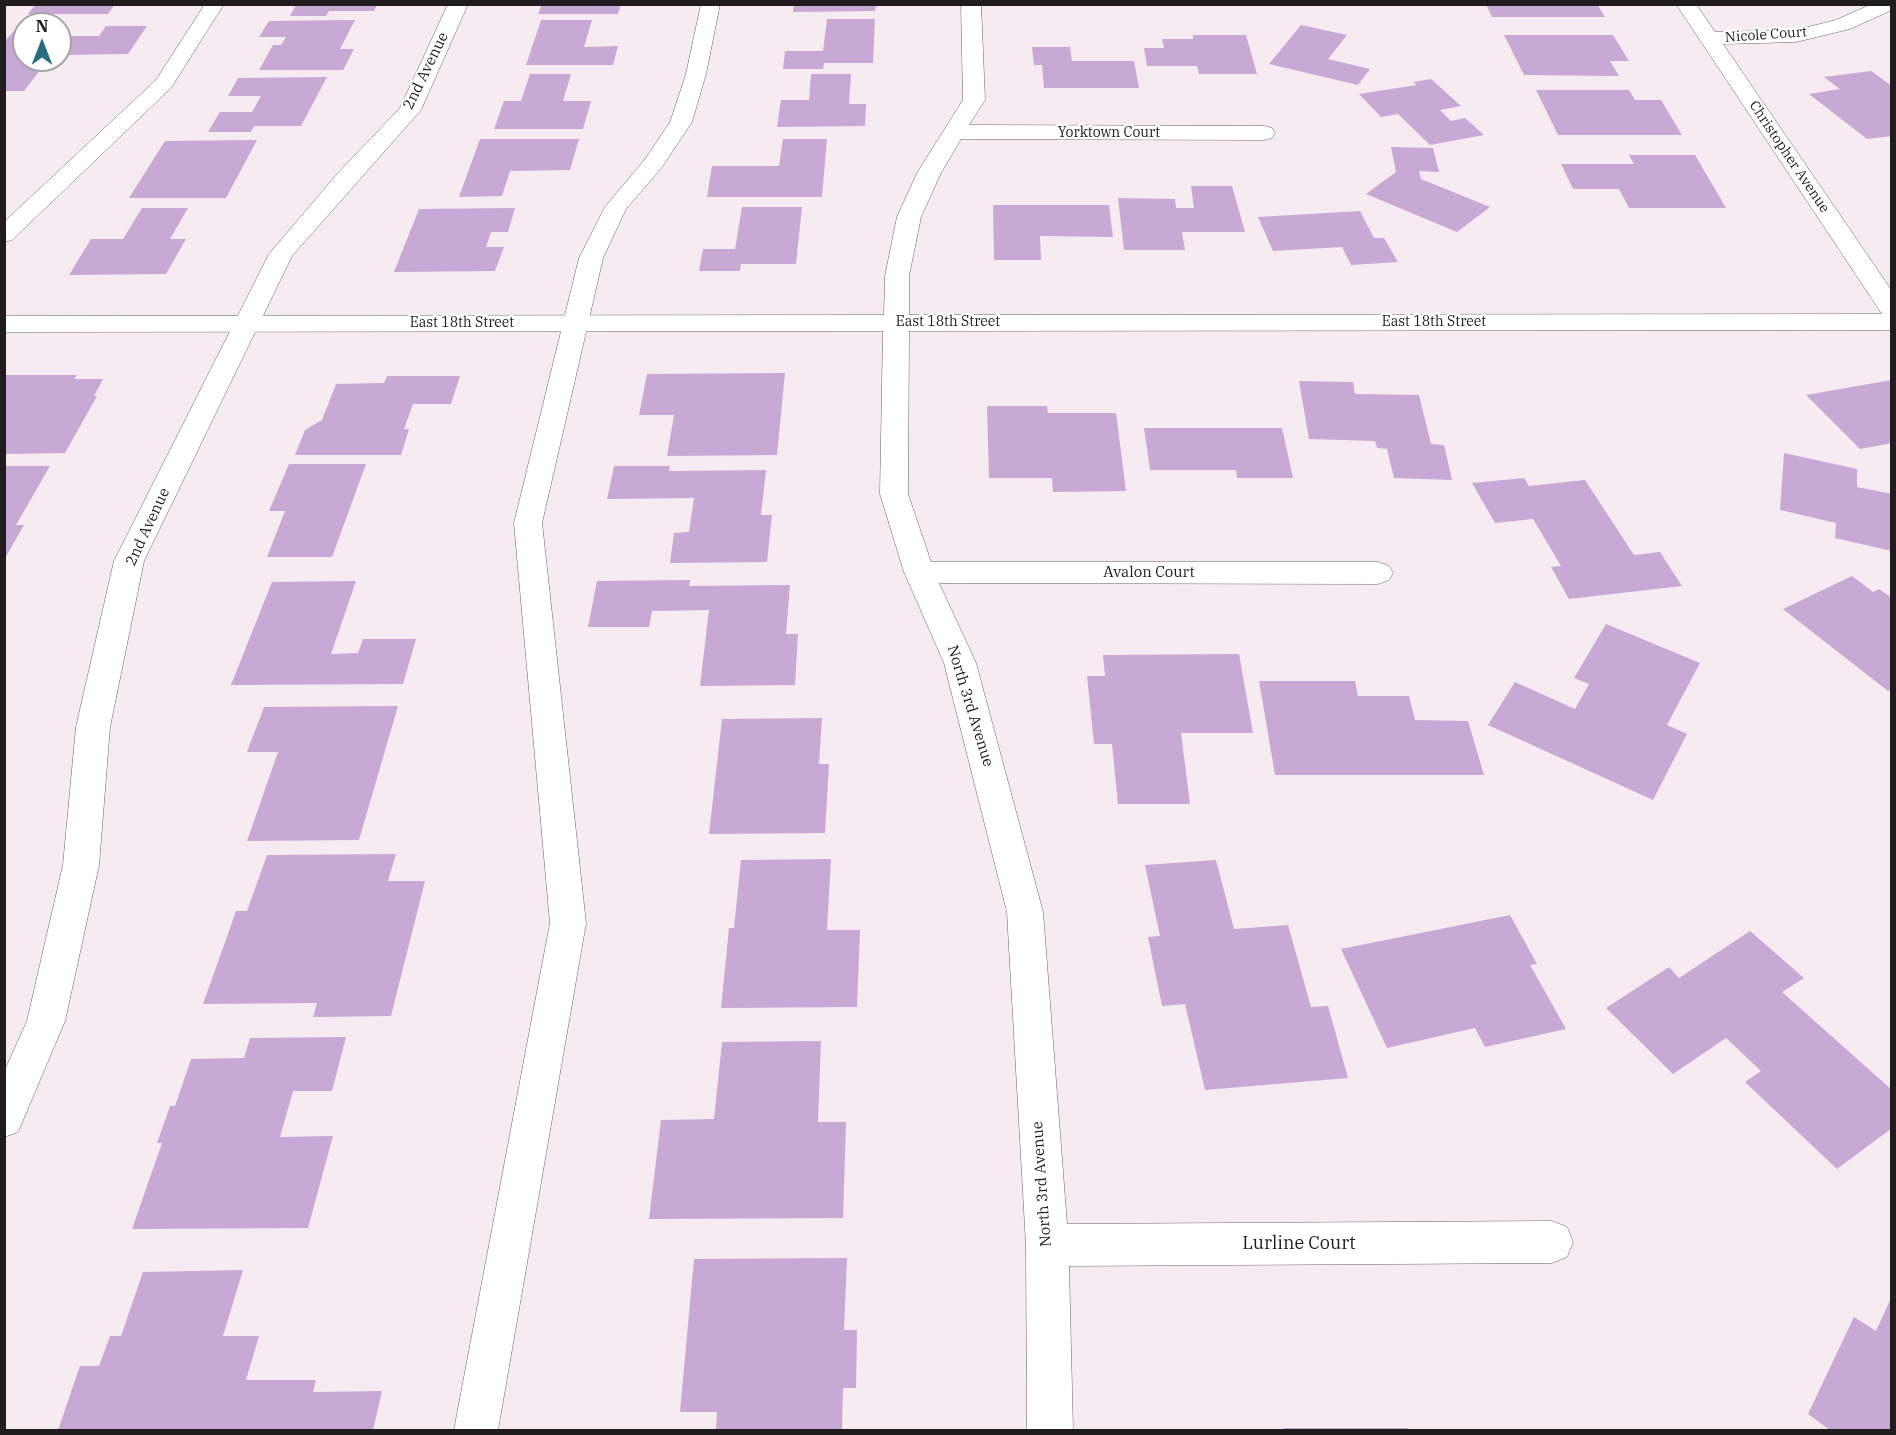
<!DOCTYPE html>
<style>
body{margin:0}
#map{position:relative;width:1896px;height:1435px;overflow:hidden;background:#f6ebf1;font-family:"IBM Plex Serif",serif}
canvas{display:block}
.frame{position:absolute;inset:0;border:6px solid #201c1e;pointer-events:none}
.north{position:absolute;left:12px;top:12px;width:60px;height:60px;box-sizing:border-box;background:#fff;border:2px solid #a6a4a5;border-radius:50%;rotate:0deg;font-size:16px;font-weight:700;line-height:24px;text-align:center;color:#201c1e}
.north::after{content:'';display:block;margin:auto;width:21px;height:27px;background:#2a6c7f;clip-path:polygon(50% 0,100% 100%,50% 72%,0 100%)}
</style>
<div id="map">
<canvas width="1896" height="1435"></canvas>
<div class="frame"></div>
<div class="north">N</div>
</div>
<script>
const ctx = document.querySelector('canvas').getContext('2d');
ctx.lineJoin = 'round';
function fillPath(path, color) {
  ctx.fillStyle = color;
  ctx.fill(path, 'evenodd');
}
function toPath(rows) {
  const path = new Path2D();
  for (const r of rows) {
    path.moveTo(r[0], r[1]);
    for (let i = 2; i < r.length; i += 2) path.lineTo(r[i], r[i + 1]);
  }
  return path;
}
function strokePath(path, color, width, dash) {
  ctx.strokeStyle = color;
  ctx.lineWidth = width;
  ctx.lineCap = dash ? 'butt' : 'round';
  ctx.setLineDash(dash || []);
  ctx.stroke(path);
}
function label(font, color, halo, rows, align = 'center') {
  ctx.font = font + ' "IBM Plex Serif",serif';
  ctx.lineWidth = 4.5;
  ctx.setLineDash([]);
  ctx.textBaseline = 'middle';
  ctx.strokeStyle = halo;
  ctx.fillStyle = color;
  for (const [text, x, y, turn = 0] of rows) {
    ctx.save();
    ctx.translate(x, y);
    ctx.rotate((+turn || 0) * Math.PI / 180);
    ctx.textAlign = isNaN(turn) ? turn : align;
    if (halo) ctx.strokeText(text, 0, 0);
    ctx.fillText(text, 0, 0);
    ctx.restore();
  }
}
fillPath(toPath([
 [36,4,115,4,108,14,28,14],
 [542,4,621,4,618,14,538,14],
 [794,4,876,4,875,11,793,12],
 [1486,4,1597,4,1605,17,1492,17],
 [296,5,377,5,374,11,329,11,326,16,290,16],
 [827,19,875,19,873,63,824,63,823,69,783,69,785,51,823,51],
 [355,20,340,49,354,49,343,70,259,70,273,45,281,45,286,37,259,37,269,21],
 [541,20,592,20,584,47,618,46,613,65,526,65],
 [1301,25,1347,35,1328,59,1370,69,1358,85,1269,64],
 [106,26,147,26,128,54,60,55,60,32,70,32,67,36,99,36],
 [13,32,24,32,24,60,48,60,24,91,4,91,4,42],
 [1193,35,1246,35,1257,74,1199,74,1197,66,1147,66,1144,48,1164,48,1162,39,1193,39],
 [1504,35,1613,35,1629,61,1610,61,1619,76,1524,75],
 [1032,47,1070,47,1072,61,1134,61,1139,88,1044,88,1042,65,1034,65],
 [1871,71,1892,86,1892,136,1867,139,1809,94,1840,89,1824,77],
 [530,74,571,74,563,101,591,101,583,129,494,129,504,101,521,101],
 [811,74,851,74,849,104,866,104,865,126,777,127,781,100,809,100],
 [327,77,301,126,254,126,251,132,208,132,220,112,252,112,261,96,228,96,238,78],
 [1431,79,1461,106,1440,110,1451,121,1465,118,1484,135,1430,145,1398,114,1381,117,1359,94,1417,85,1413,82],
 [1536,90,1629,90,1635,100,1661,100,1682,135,1558,135],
 [480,139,579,139,570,170,510,171,502,196,459,197],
 [783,139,827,139,822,197,707,197,712,166,779,166],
 [257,140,226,198,129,198,165,141],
 [1391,147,1433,148,1439,172,1419,171,1421,179,1490,207,1457,232,1366,194,1396,172],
 [1629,155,1695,155,1726,208,1629,208,1619,189,1573,189,1561,164,1634,164],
 [1191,186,1232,186,1245,232,1182,232,1185,250,1124,250,1118,198,1175,199,1176,208,1194,208],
 [993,205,1109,205,1113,237,1040,236,1041,260,994,260],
 [742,207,802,207,796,264,741,264,740,271,699,271,703,249,735,249],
 [142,208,188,208,170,239,186,239,166,274,69,275,91,239,123,239],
 [515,208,508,232,491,232,486,247,504,247,495,271,394,272,419,209],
 [1360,211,1374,238,1384,238,1398,262,1351,265,1342,247,1273,251,1258,217],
 [785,373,777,455,667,456,674,415,639,415,647,374],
 [4,375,77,375,74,379,103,379,94,396,97,396,65,453,4,454],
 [387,376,460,376,451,404,413,404,404,429,409,429,401,455,295,455,305,430,322,420,336,384,384,383],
 [1892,380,1892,443,1860,449,1806,395],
 [1299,381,1353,382,1355,394,1419,395,1431,444,1444,445,1452,480,1394,478,1387,449,1377,448,1375,441,1309,439],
 [987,406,1047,406,1048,413,1116,413,1126,491,1053,492,1052,478,989,478],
 [1144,428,1282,428,1293,478,1237,478,1236,470,1150,470],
 [1784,453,1857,469,1857,487,1892,494,1892,551,1835,538,1836,523,1780,510],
 [289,464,366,464,332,557,267,557,285,511,269,511],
 [4,466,50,466,16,525,24,525,4,560],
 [614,466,670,466,669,471,766,470,761,515,772,515,767,562,670,563,674,533,689,532,694,498,607,499],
 [1524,478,1529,486,1585,480,1634,555,1660,552,1682,586,1569,599,1551,567,1561,566,1533,519,1495,523,1472,483],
 [1852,576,1873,592,1879,589,1892,598,1892,689,1888,691,1783,609],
 [690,580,689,586,790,585,786,634,798,634,795,685,700,686,709,610,652,611,649,627,588,627,597,581],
 [356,581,331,654,358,653,363,639,416,639,403,684,231,685,272,582],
 [1606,624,1700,663,1667,725,1687,734,1653,800,1488,725,1515,682,1575,709,1589,684,1574,678],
 [1239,654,1253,733,1181,733,1190,804,1118,804,1112,744,1094,744,1087,676,1105,676,1103,655],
 [1259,681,1355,681,1358,696,1409,696,1415,720,1468,721,1484,775,1275,775],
 [398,706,359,840,247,841,278,752,247,752,264,707],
 [822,718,819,764,829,764,825,833,709,834,722,719],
 [396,854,388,881,425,881,391,1016,313,1017,317,1003,203,1004,236,911,247,911,267,855],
 [831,859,827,930,860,930,857,1007,721,1008,729,928,734,928,741,860],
 [1216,860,1234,929,1288,925,1311,1007,1328,1006,1348,1078,1205,1090,1185,1004,1162,1006,1148,937,1160,936,1145,865],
 [1510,915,1537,964,1530,965,1566,1029,1485,1047,1475,1028,1387,1048,1341,949],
 [1750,931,1804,978,1782,992,1892,1090,1892,1128,1837,1169,1745,1082,1761,1071,1726,1038,1673,1074,1606,1008,1669,967,1679,978],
 [346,1037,332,1091,293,1091,280,1137,333,1136,308,1228,132,1229,162,1143,157,1143,170,1106,175,1106,191,1059,244,1058,250,1038],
 [821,1041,818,1122,846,1122,843,1218,649,1219,661,1120,714,1119,722,1042],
 [847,1258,844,1330,857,1330,856,1388,843,1388,842,1430,716,1430,717,1412,680,1412,694,1259],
 [243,1270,223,1336,259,1336,246,1380,316,1380,313,1392,382,1391,373,1430,58,1430,80,1366,99,1366,110,1336,121,1336,143,1272],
 [1892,1296,1892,1430,1830,1430,1808,1414,1854,1317,1876,1331],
 [1284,1428,1408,1428,1409,1430,1284,1430]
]), '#c8a8d4');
const service = toPath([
 [205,4,224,4,171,88,12,240,4,242,4,222,156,80,205,4],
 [701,4,720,4,706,74,692,122,662,167,626,209,603,258,542,523,586,923,498,1430,454,1430,550,923,514,523,579,258,605,207,646,158,670,122,686,74,701,4]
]);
const minor = toPath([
 [961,4,981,4,985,100,969,125,1264,126,1272,128,1275,133,1272,138,1264,140,961,139,941,173,921,217,909,276,909,315,1882,314,1676,4,1696,4,1715,32,1796,30,1836,20,1872,4,1892,4,1892,10,1850,29,1796,42,1723,44,1892,291,1892,330,909,331,908,494,931,562,1378,562,1389,566,1393,573,1389,580,1378,584,939,583,976,663,1043,912,1067,1224,1552,1221,1567,1227,1573,1242,1567,1257,1552,1263,1069,1266,1073,1430,1027,1430,1026,1245,1007,912,944,663,904,572,880,494,883,331,4,332,4,316,884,315,885,276,897,217,917,173,963,100,961,4]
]);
const tertiary = toPath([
 [448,4,468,4,421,110,292,256,144,561,110,727,99,865,65,1021,18,1132,4,1137,4,1072,27,1021,63,865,76,727,114,561,269,254,338,173,400,108,448,4]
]);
strokePath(service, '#6a6267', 1);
strokePath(minor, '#6a6267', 1);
strokePath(tertiary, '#6a6267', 1);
fillPath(service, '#fff');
fillPath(minor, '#fff');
fillPath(tertiary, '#fff');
label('14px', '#201c1e', '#fff', [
 ["Nicole Court",1766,35,-4],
 ["Yorktown Court",1109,133],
 ["Christopher Avenue",1789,157,56],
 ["East 18th Street",948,322],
 ["East 18th Street",1434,322],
 ["East 18th Street",462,323]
]);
label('15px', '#201c1e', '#fff', [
 ["2nd Avenue",426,71,-64],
 ["2nd Avenue",148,527,-65],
 ["Avalon Court",1149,573],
 ["North 3rd Avenue",970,706,73],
 ["North 3rd Avenue",1042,1184,-94]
]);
label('18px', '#201c1e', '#fff', [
 ["Lurline Court",1299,1244]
]);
</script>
